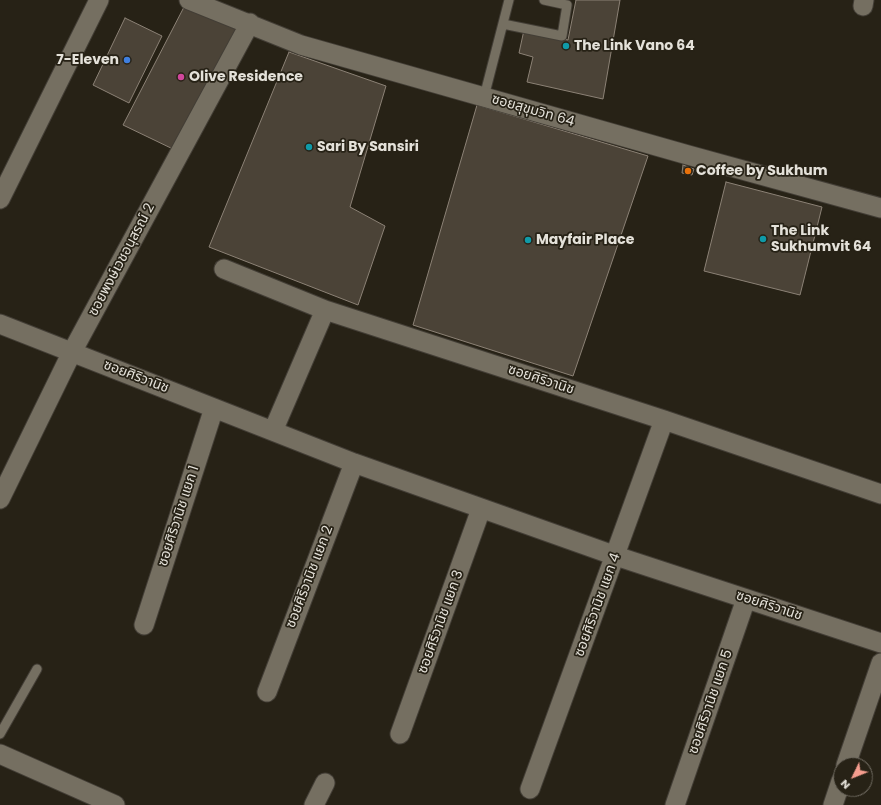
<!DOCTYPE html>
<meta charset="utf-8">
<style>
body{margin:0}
#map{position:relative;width:881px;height:805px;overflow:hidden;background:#272216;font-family:Poppins,sans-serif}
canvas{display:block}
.north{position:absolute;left:833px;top:757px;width:40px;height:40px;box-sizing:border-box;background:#272216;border:1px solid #736e64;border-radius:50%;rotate:227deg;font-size:11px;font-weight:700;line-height:16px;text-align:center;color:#e4e1d9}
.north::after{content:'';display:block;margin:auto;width:14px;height:18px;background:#f59d8e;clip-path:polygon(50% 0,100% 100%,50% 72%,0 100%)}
</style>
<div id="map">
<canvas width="881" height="805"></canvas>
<div class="north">N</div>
</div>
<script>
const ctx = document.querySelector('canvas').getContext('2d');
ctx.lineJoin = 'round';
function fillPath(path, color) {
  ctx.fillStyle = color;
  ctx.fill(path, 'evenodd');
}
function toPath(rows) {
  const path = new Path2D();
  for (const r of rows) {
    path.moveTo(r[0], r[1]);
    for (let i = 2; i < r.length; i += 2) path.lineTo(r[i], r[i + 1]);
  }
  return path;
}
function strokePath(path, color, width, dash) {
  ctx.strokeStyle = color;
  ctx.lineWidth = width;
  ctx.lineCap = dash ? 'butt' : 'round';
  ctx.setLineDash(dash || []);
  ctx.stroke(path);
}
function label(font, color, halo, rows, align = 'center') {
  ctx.font = font + ' Poppins,"Noto Sans Thai",sans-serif';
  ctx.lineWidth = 3.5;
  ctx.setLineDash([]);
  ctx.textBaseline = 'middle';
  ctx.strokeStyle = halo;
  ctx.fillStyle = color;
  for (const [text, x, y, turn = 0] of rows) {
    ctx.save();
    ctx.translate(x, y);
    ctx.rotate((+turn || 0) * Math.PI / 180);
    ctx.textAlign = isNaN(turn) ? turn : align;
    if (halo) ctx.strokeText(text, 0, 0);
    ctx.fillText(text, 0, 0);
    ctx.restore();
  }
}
const building = toPath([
 [576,0,620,0,603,99,527,82,533,57,519,53,524,30,568,40,576,0],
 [184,7,240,29,175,150,123,125,184,7],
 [125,18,162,36,129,103,93,85,125,18],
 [289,52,386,86,350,207,385,226,358,305,209,247,289,52],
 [477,105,648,156,573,376,413,325,477,105],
 [683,165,694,169,692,175,682,173,683,165],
 [726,182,822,207,800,295,704,271,726,182]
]);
fillPath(building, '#4b4337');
strokePath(building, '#8c8276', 1);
const lane = toPath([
 [503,24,562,36,567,5,544,0],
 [484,97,509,0],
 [0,734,37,669]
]);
const street = toPath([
 [189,0,301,45,688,155,881,208],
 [863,6,864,0],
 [0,199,99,0],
 [224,269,325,310],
 [0,324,354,463,616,556,881,643],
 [273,431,325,310,664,420,881,494],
 [0,499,72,352,250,23],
 [144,625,214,408],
 [267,692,354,463],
 [400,734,481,509],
 [0,754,115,805],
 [846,765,881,663],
 [530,789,664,420],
 [314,805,325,783],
 [675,805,746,599],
 [833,805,841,781]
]);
strokePath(lane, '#433e36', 11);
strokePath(street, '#433e36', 21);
strokePath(lane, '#756f61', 9);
strokePath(street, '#756f61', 19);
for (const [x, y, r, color] of [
 [566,46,4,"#0f9aa8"],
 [127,60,4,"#3f7fe0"],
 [181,77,4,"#d1479c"],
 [309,147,4,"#0f9aa8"],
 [688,171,4,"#e8710a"],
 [763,239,4,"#0f9aa8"],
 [528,240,4,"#0f9aa8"]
]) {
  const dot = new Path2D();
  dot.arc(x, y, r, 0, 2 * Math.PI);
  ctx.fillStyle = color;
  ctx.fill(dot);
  strokePath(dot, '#272216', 1.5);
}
label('bold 14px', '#e4e1d9', '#272216', [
 ["The Link Vano 64",574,46],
 ["7-Eleven",119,60,"right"],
 ["Olive Residence",189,77],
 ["Sari By Sansiri",317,147],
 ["Coffee by Sukhum",696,171],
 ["The Link",771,231],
 ["Sukhumvit 64",771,247],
 ["Mayfair Place",536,240]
], 'left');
label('14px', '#e4e1d9', '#272216', [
 ["ซอยสุขุมวิท 64",533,111,16],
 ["ซอยพงษ์เวชอนุสรณ์ 2",122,260,-62],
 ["ซอยศิริวานิช",136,377,21],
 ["ซอยศิริวานิช",541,380,18],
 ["ซอยศิริวานิช แยก 1",179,516,-72],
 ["ซอยศิริวานิช แยก 2",310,577,-69],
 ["ซอยศิริวานิช แยก 4",598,605,-70],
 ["ซอยศิริวานิช",769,606,18],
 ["ซอยศิริวานิช แยก 3",441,622,-70],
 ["ซอยศิริวานิช แยก 5",711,702,-71]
]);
</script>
